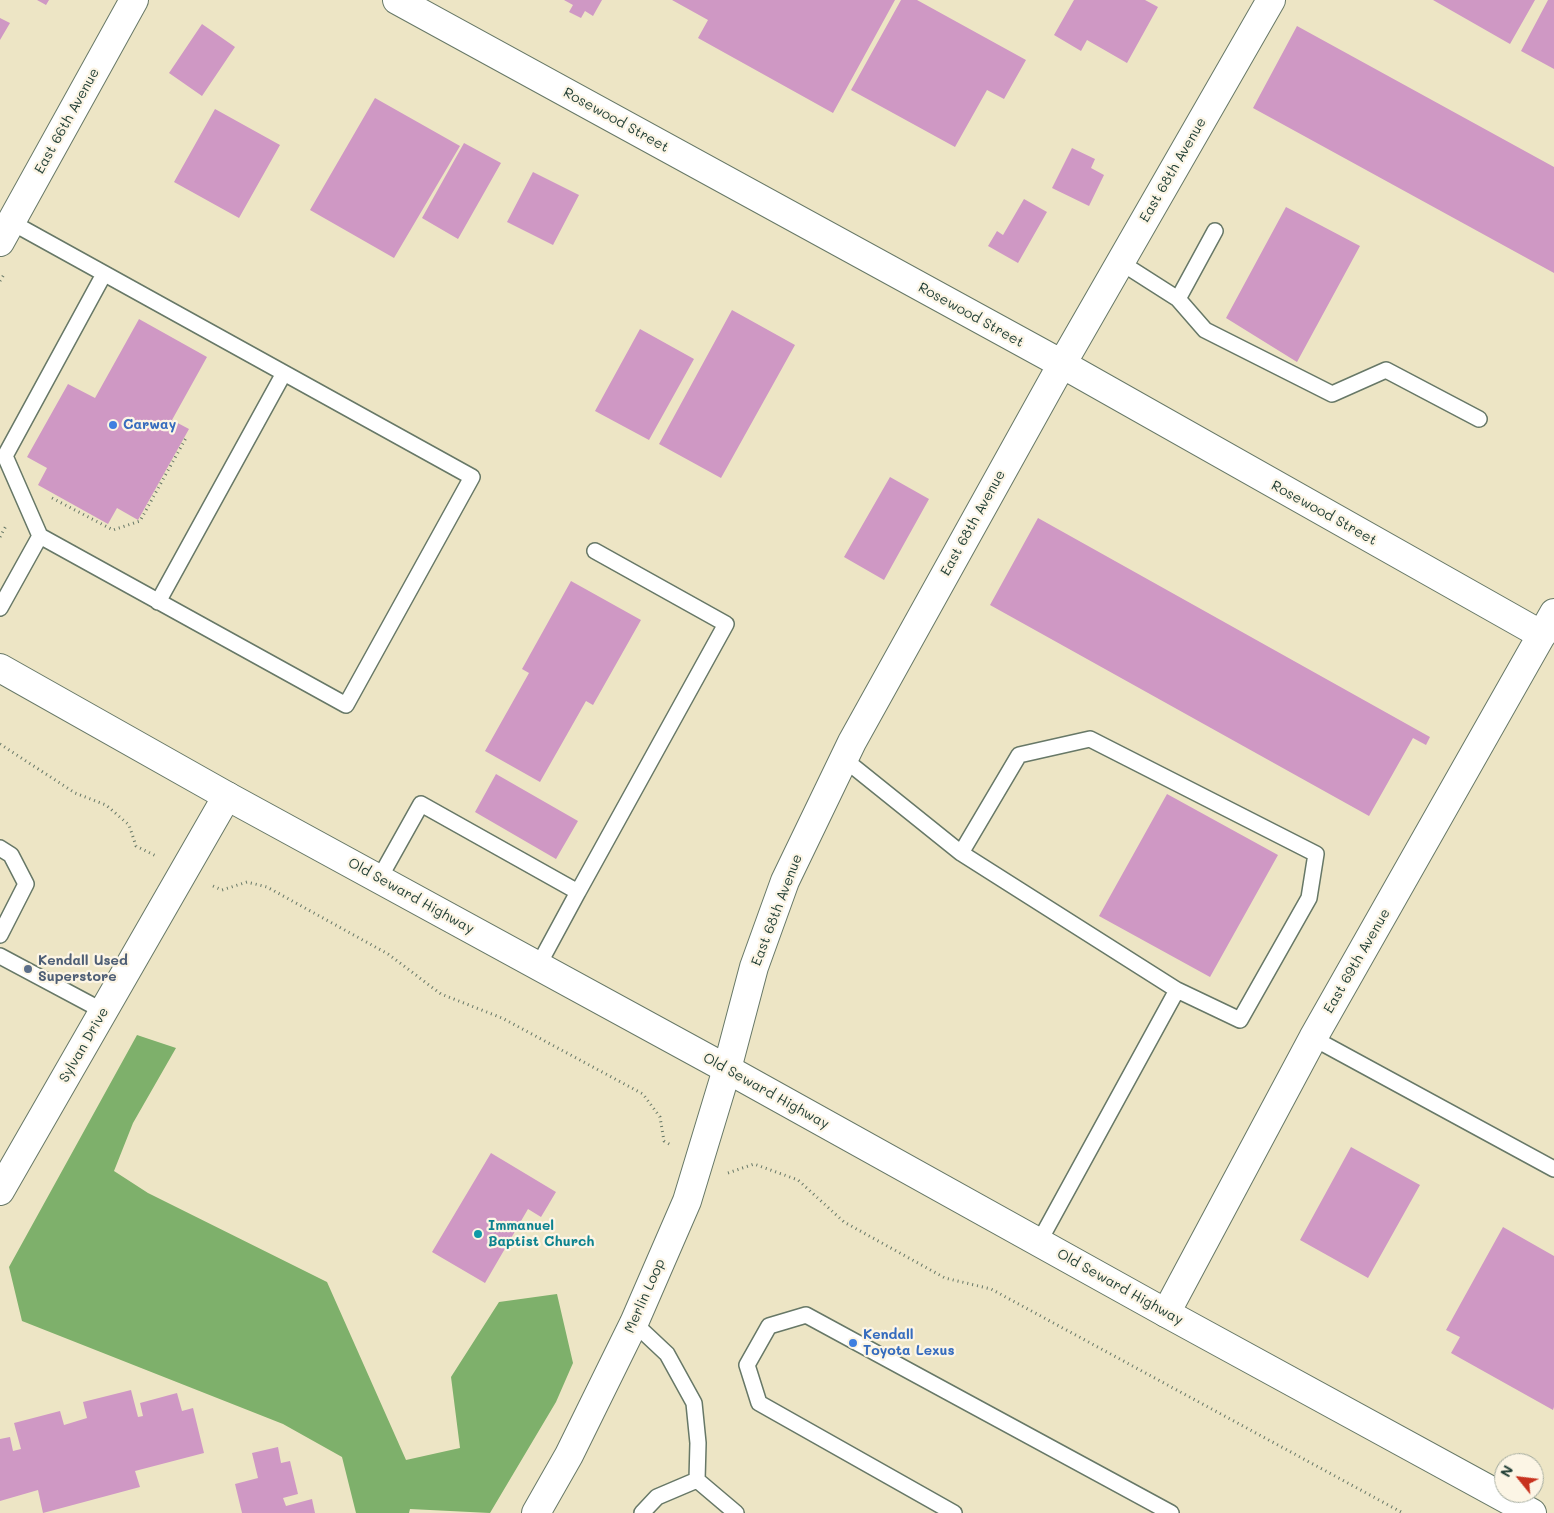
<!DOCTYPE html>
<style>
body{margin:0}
#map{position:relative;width:1554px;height:1513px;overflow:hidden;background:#ede5c5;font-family:Mali,sans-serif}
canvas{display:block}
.north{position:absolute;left:1494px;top:1453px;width:50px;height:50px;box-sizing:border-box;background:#fcf5e5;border:1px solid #a4ab9e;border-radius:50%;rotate:299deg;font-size:14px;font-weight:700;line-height:20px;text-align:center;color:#1f3d34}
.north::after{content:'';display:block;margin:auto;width:18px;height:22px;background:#c8321e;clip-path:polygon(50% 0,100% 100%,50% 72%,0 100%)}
</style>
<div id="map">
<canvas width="1554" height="1513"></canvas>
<div class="north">N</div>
</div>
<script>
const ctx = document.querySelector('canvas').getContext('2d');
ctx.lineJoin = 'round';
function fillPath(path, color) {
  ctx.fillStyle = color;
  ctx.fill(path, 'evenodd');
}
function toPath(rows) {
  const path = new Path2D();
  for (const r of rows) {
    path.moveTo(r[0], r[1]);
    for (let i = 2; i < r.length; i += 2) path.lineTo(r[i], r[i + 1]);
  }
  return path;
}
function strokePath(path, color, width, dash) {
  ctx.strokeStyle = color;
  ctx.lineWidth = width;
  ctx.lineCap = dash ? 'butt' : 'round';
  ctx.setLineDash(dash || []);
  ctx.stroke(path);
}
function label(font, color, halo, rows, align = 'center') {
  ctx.font = font + ' Mali,sans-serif';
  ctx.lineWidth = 4.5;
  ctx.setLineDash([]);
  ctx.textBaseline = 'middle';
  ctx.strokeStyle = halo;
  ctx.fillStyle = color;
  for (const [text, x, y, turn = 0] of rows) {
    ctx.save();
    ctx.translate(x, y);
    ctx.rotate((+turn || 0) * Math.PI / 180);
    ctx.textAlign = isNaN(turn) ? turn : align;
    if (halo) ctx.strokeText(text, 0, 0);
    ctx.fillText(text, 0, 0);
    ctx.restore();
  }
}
fillPath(toPath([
 [137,1035,176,1048,133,1123,114,1171,148,1193,327,1282,406,1460,460,1448,451,1377,499,1302,557,1294,573,1363,556,1402,490,1513,410,1509,409,1513,356,1513,342,1457,283,1424,22,1321,9,1267]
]), '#7eb06b');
fillPath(toPath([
 [37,0,49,0,46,5],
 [564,0,602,0,593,16,585,11,581,18,569,12,573,5],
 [672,0,895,0,833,113,698,38,708,20],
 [901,0,917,0,1026,60,1004,99,987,90,955,147,851,90],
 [1074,0,1145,0,1158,7,1127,63,1087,40,1081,51,1054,35],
 [1433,0,1535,0,1510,44],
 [1548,0,1554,0,1554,69,1521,51],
 [0,18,10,23,0,40],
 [202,24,235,47,202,96,169,73],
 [1297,26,1554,167,1554,273,1253,108],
 [375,98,460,146,394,258,310,210],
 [215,109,280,145,239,218,174,182],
 [464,143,501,163,458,239,422,218],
 [1072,148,1095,159,1091,168,1104,175,1089,206,1052,188],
 [533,172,579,195,553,245,507,222],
 [1024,199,1047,212,1018,263,988,246,997,231,1003,235],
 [1286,207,1360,246,1297,362,1226,318],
 [732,310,795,345,721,478,659,444],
 [139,319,207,357,172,420,189,429,138,520,117,508,108,524,38,485,47,468,27,457,68,384,95,398],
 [640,329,694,359,649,440,595,411],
 [890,477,929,499,884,580,844,557],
 [1038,518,1430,737,1426,745,1413,738,1369,816,990,605],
 [571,581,641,620,593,705,586,701,540,782,485,751,529,673,522,669],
 [496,774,578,821,556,859,475,812],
 [1167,794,1278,855,1210,977,1099,916],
 [1351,1147,1420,1185,1368,1278,1300,1240],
 [491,1153,556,1192,541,1217,528,1209,485,1283,432,1252],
 [1503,1227,1554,1256,1554,1407,1553,1410,1451,1353,1460,1337,1446,1330],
 [131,1390,138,1417,143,1416,140,1403,177,1393,182,1411,193,1408,204,1453,135,1471,140,1487,43,1513,38,1490,0,1501,0,1439,10,1437,13,1451,21,1449,14,1423,60,1411,64,1425,87,1418,83,1402],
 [278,1447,281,1463,290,1461,298,1494,283,1498,286,1506,312,1499,315,1513,242,1513,235,1484,258,1478,252,1453]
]), '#cf98c4');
const lane = toPath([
 [11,222,472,477,346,705,40,536,5,456,104,274],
 [1120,262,1178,299,1215,231],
 [1178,299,1205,330,1332,394,1386,370,1479,419],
 [158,602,284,373],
 [0,608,40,536],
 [844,759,961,853,1177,990,1240,1020,1309,898,1316,854,1090,739,1019,755,961,853],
 [0,848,11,855,26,884,0,935],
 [379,879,421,804,578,892,538,966],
 [578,892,726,624,595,551],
 [0,956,103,1011],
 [1313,1038,1554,1169],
 [1039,1242,1177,990],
 [634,1323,667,1354,694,1403,698,1443,697,1480,736,1513],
 [642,1513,657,1497,697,1480],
 [954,1513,759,1403,747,1365,769,1326,806,1315,1171,1513]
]);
const street = toPath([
 [397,0,1062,364,1542,635],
 [0,242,134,0],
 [0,1191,227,796],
 [1166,1313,1313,1038,1554,613],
 [536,1513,569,1455,634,1323,687,1201,727,1069,754,967,785,881,852,742,1062,364,1271,0]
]);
const secondary = toPath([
 [0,668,227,796,727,1069,1166,1313,1532,1513]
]);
strokePath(lane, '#677867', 18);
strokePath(street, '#677867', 30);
strokePath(secondary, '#677867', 30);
strokePath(toPath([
 [0,281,5,273],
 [52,498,113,530,140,521,187,436],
 [0,537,7,524],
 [0,744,75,793,106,805,129,825,136,846,156,856],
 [213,886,222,890,247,882,267,887,388,954,441,994,502,1018,643,1094,660,1117,664,1141,671,1145],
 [728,1173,754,1164,798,1180,844,1222,945,1278,991,1289,1403,1513]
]), '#677867', 3, [1, 4]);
strokePath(lane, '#fff', 15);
strokePath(street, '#fff', 28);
strokePath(secondary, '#fff', 28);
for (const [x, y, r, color] of [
 [113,425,5,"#3f7fe0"],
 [28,969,5,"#5c6f8a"],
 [478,1234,5,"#0f9aa8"],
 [853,1343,5,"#3f7fe0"]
]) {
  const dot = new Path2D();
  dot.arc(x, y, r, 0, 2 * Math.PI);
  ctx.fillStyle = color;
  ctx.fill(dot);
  strokePath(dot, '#fcf5e5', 2);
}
label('14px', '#1f3d34', '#fcf5e5', [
 ["Rosewood Street",616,120,29],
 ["East 66th Avenue",67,121,-61],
 ["East 68th Avenue",1173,170,-60],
 ["Rosewood Street",971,315,29],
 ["Rosewood Street",1324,513,29],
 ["East 68th Avenue",973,523,-61],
 ["Old Seward Highway",411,896,29],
 ["East 68th Avenue",777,910,-69],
 ["East 69th Avenue",1357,961,-60],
 ["Sylvan Drive",84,1045,-60],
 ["Old Seward Highway",766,1091,29],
 ["Old Seward Highway",1120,1287,29],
 ["Merlin Loop",645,1296,-66]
]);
label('bold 14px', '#366cbe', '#fcf5e5', [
 ["Carway",123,425],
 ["Kendall",863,1335],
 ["Toyota Lexus",863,1351]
], 'left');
label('bold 14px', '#4e5e75', '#fcf5e5', [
 ["Kendall Used",38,961],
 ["Superstore",38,977]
], 'left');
label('bold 14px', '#0d838f', '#fcf5e5', [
 ["Immanuel",488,1226],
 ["Baptist Church",488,1242]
], 'left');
</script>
